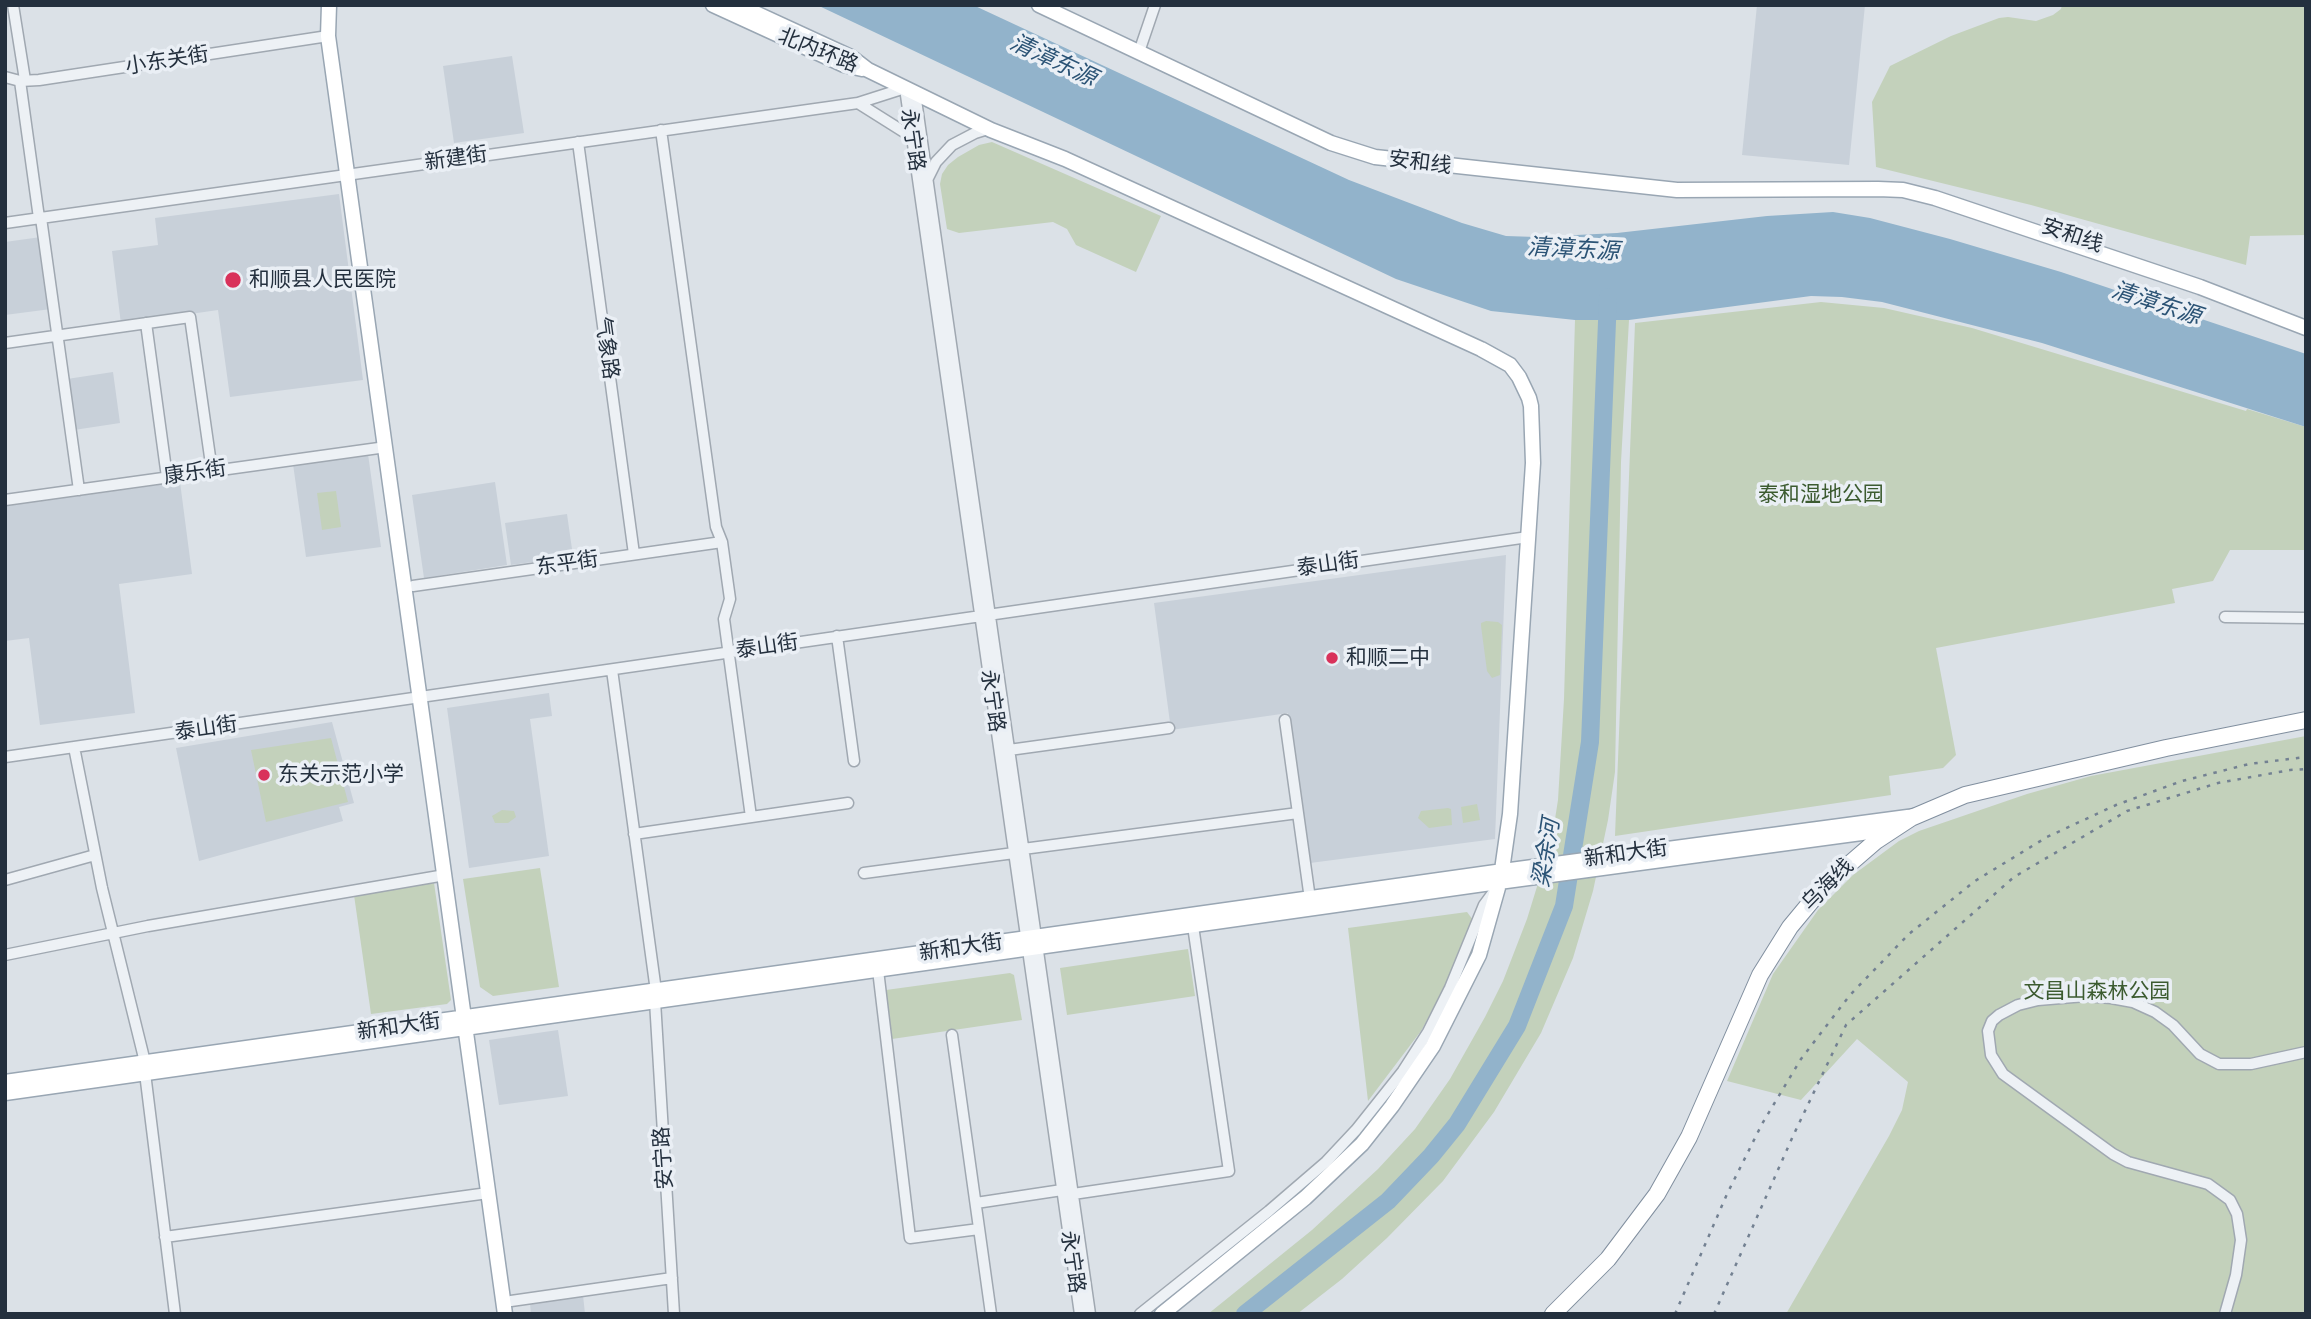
<!DOCTYPE html>
<meta charset="utf-8">
<style>
body{margin:0}
#map{position:relative;width:2311px;height:1319px;overflow:hidden;background:#dbe1e7;font-family:Manrope,sans-serif}
canvas{display:block}
.frame{position:absolute;inset:0;border:7px solid #24303e;pointer-events:none}
</style>
<div id="map">
<canvas width="2311" height="1319"></canvas>
<div class="frame"></div>
</div>
<script>
const ctx = document.querySelector('canvas').getContext('2d');
ctx.lineJoin = 'round';
function fillPath(path, color) {
  ctx.fillStyle = color;
  ctx.fill(path, 'evenodd');
}
function toPath(rows) {
  const path = new Path2D();
  for (const r of rows) {
    path.moveTo(r[0], r[1]);
    for (let i = 2; i < r.length; i += 2) path.lineTo(r[i], r[i + 1]);
  }
  return path;
}
function strokePath(path, color, width, dash) {
  ctx.strokeStyle = color;
  ctx.lineWidth = width;
  ctx.lineCap = dash ? 'butt' : 'round';
  ctx.setLineDash(dash || []);
  ctx.stroke(path);
}
function label(font, color, halo, rows, align = 'center') {
  ctx.font = font + ' Manrope,"Noto Sans SC",sans-serif';
  ctx.lineWidth = 7;
  ctx.setLineDash([]);
  ctx.textBaseline = 'middle';
  ctx.strokeStyle = halo;
  ctx.fillStyle = color;
  for (const [text, x, y, turn = 0] of rows) {
    ctx.save();
    ctx.translate(x, y);
    ctx.rotate((+turn || 0) * Math.PI / 180);
    ctx.textAlign = isNaN(turn) ? turn : align;
    if (halo) ctx.strokeText(text, 0, 0);
    ctx.fillText(text, 0, 0);
    ctx.restore();
  }
}
fillPath(toPath([
 [1757,5,1865,5,1849,165,1742,155],
 [512,56,524,133,454,143,443,66],
 [339,194,363,380,230,397,218,310,121,324,112,251,158,245,155,218],
 [41,237,51,309,5,315,5,242],
 [113,372,120,423,74,430,67,379],
 [368,454,381,547,306,557,293,464],
 [180,482,192,574,119,584,135,713,40,725,29,638,5,641,5,506],
 [495,482,507,565,424,578,412,495],
 [567,514,573,556,511,565,505,523],
 [1506,555,1495,839,1310,863,1288,713,1171,730,1154,603],
 [549,693,552,716,530,719,549,856,469,868,447,708],
 [332,722,354,803,339,807,343,821,199,861,176,748],
 [558,1030,568,1096,499,1105,489,1040],
 [583,1295,585,1314,531,1314,530,1303]
]), '#c8d0d9');
fillPath(toPath([
 [2062,5,2306,5,2306,235,2250,236,2246,265,2031,205,1876,167,1872,102,1890,66,1951,36,1999,18,2008,17,2036,21,2053,15,2061,9],
 [992,142,1161,216,1136,272,1076,245,1067,229,1053,222,959,233,947,229,940,184,942,174,948,165,958,157,979,145],
 [1821,302,1884,308,1972,328,2246,411,2247,409,2306,427,2306,550,2230,550,2213,581,2172,589,2175,603,1936,648,1956,755,1943,768,1889,776,1891,795,1615,836,1635,323],
 [1575,320,1629,320,1621,462,1615,772,1608,820,1593,891,1573,958,1541,1033,1494,1112,1443,1181,1387,1238,1342,1279,1297,1314,1208,1314,1312,1230,1378,1169,1415,1129,1450,1079,1485,1017,1503,981,1527,919,1552,838,1558,800,1564,699],
 [336,491,341,527,322,530,317,493],
 [1486,621,1498,622,1502,625,1500,675,1492,678,1487,671,1481,626,1481,623],
 [2306,736,2306,1314,1786,1314,1889,1136,1902,1110,1908,1082,1857,1039,1801,1100,1727,1081,1773,974,1818,910,1853,875,1899,841,1919,831,2027,794,2091,776],
 [331,738,348,802,266,822,251,750],
 [1477,804,1480,820,1463,823,1461,807],
 [1448,808,1451,809,1452,825,1429,828,1418,818,1421,811],
 [502,810,514,811,516,817,508,823,495,823,492,816],
 [540,868,559,987,493,996,480,987,463,879],
 [434,883,451,1000,447,1004,371,1014,354,895],
 [1467,912,1473,920,1448,981,1421,1031,1368,1101,1348,928],
 [1188,949,1195,996,1067,1015,1060,968],
 [1010,973,1014,975,1022,1020,892,1039,886,990]
]), '#c3d1bb');
fillPath(toPath([
 [817,5,973,5,1349,180,1462,223,1506,236,1536,237,1617,233,1767,216,1833,212,1870,218,1950,239,2061,272,2306,354,2306,427,2042,343,1882,302,1842,297,1811,296,1629,320,1575,320,1491,311,1396,279]
]), '#92b3cb');
strokePath(toPath([
 [1245,1314,1388,1201,1431,1156,1457,1124,1517,1026,1564,906,1590,742,1608,297]
]), '#92b3cb', 18);
const minor = toPath([
 [13,5,25,80],
 [1139,52,1155,5],
 [5,77,20,81,39,80,328,36],
 [20,81,39,218],
 [915,93,1090,1314],
 [858,103,912,137],
 [661,130,716,527,722,542,730,599,724,619,751,817],
 [578,142,634,554],
 [928,178,936,162,952,145,975,133,988,129],
 [41,218,79,490],
 [5,223,858,103,905,88,1080,1314],
 [146,323,167,477],
 [5,343,190,317,212,471],
 [5,500,386,447],
 [413,586,722,542],
 [2225,617,2306,618],
 [837,636,854,761],
 [612,670,656,991],
 [1285,720,1310,899],
 [74,747,102,888,145,1062],
 [1009,750,1169,728],
 [5,757,1528,537],
 [634,834,848,803],
 [1023,849,1298,813],
 [864,873,1014,853],
 [5,880,95,855],
 [5,955,148,926,445,875],
 [878,970,910,1238,979,1229],
 [655,1001,674,1314],
 [952,1035,991,1314],
 [145,1073,175,1314],
 [1073,1194,1229,1171,1193,926],
 [976,1203,1062,1190],
 [165,1237,488,1193],
 [511,1301,672,1278],
 [1140,1314,1269,1211,1326,1162,1356,1130,1403,1071,1428,1032,1450,988,1484,905,1495,890],
 [2225,1314,2236,1275,2241,1240,2237,1214,2230,1200,2208,1184,2128,1162,2113,1154,2003,1074,1991,1055,1988,1031,1992,1021,1999,1015,2018,1005,2038,1000,2085,996,2111,998,2133,1002,2155,1012,2173,1025,2200,1054,2219,1064,2251,1064,2306,1052]
]);
const major = toPath([
 [329,5,328,36,505,1314],
 [713,5,844,65,862,69],
 [738,5,851,57,868,70,991,130,1065,159,1481,349,1510,365,1519,377,1529,398,1531,406,1533,463,1510,814,1501,877,1479,955,1433,1046,1392,1106,1362,1144,1305,1198,1162,1314],
 [1039,5,1331,143,1375,157,1677,190,1878,189,1903,190,1935,198,2200,287,2306,328],
 [5,1082,1503,871,1915,816],
 [5,1093,1484,884,1891,829]
]);
const highway = toPath([
 [1553,1314,1608,1259,1657,1194,1689,1137,1760,975,1790,927,1824,886,1876,841,1911,818,1965,795,2166,748,2306,720]
]);
strokePath(minor, '#a0a8b1', 13);
strokePath(major, '#99a6b3', 17);
strokePath(highway, '#818f9f', 18);
strokePath(minor, '#edf1f5', 10);
strokePath(major, '#fff', 14);
strokePath(highway, '#fff', 16);
strokePath(toPath([
 [1675,1314,1727,1194,1762,1124,1801,1059,1850,995,1909,934,1975,881,2047,837,2116,805,2182,781,2249,764,2306,757],
 [1714,1314,1793,1136,1846,1025,2014,877,2127,811,2218,783,2290,770,2306,769]
]), '#738192', 2.5, [3.5, 7]);
for (const [x, y, r, color] of [
 [233,280,9,"#d9325b"],
 [1332,658,7,"#d9325b"],
 [264,775,7,"#d9325b"]
]) {
  const dot = new Path2D();
  dot.arc(x, y, r, 0, 2 * Math.PI);
  ctx.fillStyle = color;
  ctx.fill(dot);
  strokePath(dot, '#eaeff5', 2.5);
}
label('21px', '#24303e', '#eaeff5', [
 ["北内环路",818,51,22],
 ["小东关街",167,61,-9],
 ["永宁路",912,140,82],
 ["新建街",456,159,-8],
 ["安和线",1420,163,7],
 ["安和线",2072,236,19],
 ["气象路",606,348,82],
 ["康乐街",195,473,-8],
 ["东平街",567,564,-8],
 ["泰山街",1328,565,-8],
 ["泰山街",767,647,-8],
 ["永宁路",992,701,82],
 ["泰山街",206,729,-8],
 ["新和大街",1626,854,-8],
 ["乌海线",1828,885,-45],
 ["新和大街",961,948,-8],
 ["新和大街",399,1027,-8],
 ["安宁路",664,1158,-94],
 ["永宁路",1072,1262,82]
]);
label('21px', '#24303e', '#eaeff5', [
 ["和顺县人民医院",249,280],
 ["和顺二中",1346,658],
 ["东关示范小学",278,775]
], 'left');
label('21px', '#3c5b30', '#eaeff5', [
 ["泰和湿地公园",1821,495],
 ["文昌山森林公园",2097,992]
]);
label('italic 23px', '#2b5375', '#eaeff5', [
 ["清漳东源",1053,61,25],
 ["清漳东源",1573,250,3],
 ["清漳东源",2156,304,18],
 ["梁余河",1547,853,-81]
]);
</script>
